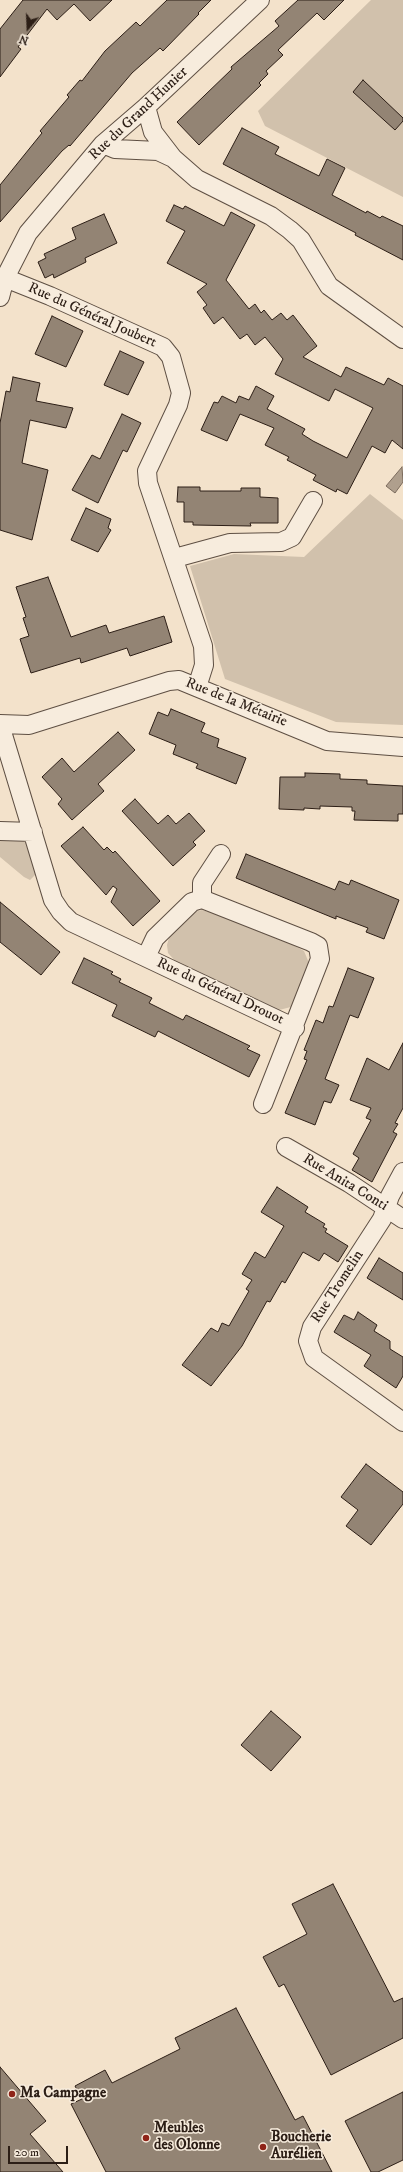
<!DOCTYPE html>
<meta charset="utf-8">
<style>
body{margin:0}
#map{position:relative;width:403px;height:2172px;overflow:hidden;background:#f3e2cb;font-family:"IM FELL DW Pica",serif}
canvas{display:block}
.north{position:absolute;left:8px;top:8px;width:40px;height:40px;-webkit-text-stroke:3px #f7ecdd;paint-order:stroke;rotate:199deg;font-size:11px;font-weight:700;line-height:16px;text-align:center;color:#2c1e16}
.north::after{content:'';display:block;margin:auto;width:14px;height:18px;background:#2c1e16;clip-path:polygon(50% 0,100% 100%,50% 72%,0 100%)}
.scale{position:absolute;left:8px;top:2146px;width:60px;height:18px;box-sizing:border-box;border:2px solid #2c1e16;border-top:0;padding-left:5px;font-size:12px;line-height:14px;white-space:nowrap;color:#2c1e16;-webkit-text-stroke:3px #f7ecdd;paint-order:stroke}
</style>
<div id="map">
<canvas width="403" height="2172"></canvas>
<div class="north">N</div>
<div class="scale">20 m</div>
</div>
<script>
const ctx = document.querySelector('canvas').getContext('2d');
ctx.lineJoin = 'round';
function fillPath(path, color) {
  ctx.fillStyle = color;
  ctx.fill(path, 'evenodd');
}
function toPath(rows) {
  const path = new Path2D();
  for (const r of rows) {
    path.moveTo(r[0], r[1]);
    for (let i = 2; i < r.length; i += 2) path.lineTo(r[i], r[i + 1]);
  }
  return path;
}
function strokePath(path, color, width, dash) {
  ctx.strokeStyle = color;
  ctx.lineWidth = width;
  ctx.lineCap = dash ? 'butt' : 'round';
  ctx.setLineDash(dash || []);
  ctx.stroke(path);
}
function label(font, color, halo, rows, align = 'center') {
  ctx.font = font + ' "IM FELL DW Pica",serif';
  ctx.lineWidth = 3;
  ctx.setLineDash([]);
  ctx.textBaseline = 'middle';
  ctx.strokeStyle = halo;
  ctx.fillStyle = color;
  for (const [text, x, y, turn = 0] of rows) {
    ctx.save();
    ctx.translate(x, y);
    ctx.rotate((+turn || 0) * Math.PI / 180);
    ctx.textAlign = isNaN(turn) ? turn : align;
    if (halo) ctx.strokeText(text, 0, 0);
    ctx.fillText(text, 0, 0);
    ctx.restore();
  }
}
fillPath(toPath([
 [371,0,403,0,403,197,265,126,258,111],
 [370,494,403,520,403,725,336,722,225,679,190,566,234,554,304,557],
 [0,838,22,840,26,843,35,871,35,875,30,880,24,877,0,857],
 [202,910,213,913,293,945,304,951,309,963,291,1007,275,1011,178,964,168,953,167,945,170,934,194,912]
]), '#d1c1ac');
const water = toPath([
 [402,467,403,482,395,493,386,486,402,467]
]);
fillPath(water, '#af9f8d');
strokePath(water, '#7b6b5d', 1);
const building = toPath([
 [23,0,112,0,90,21,74,4,57,20,47,9,18,47,21,49,0,77,0,29,23,0],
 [167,0,211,0,198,13,199,14,163,51,160,48,132,73,70,146,69,145,62,151,0,222,0,185,42,133,40,131,69,97,67,95,80,80,82,81,105,51,136,22,140,26,167,0],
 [298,0,344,0,324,20,317,13,278,50,283,55,266,71,268,74,259,83,261,85,199,145,177,122,232,69,231,67,279,26,275,21,298,0],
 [363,80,403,118,403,121,395,130,353,92,363,80],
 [242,128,279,147,275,154,319,176,327,159,345,168,332,195,366,213,367,211,380,218,382,216,403,226,403,260,355,235,356,233,223,164,242,128],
 [174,205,183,209,185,206,224,226,231,212,255,225,226,280,249,309,255,304,261,313,264,310,272,320,281,313,287,320,293,315,317,346,303,357,341,377,346,367,384,385,388,378,403,386,403,449,392,440,385,453,372,446,347,494,337,489,336,492,313,480,316,475,287,460,289,457,265,445,274,428,240,414,227,441,201,430,214,402,218,403,222,396,236,403,239,396,249,400,256,386,274,396,267,409,305,429,302,434,313,441,347,458,373,408,335,389,329,401,275,374,283,359,265,337,255,345,247,334,240,339,223,317,214,324,203,308,207,305,197,292,207,284,167,263,185,231,166,221,174,205],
 [104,214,117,243,85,258,86,262,54,278,53,274,45,278,38,262,46,258,44,254,76,239,72,228,104,214],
 [52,316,83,331,66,367,35,354,52,316],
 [120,351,144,362,128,395,104,385,120,351],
 [13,377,40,383,36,401,73,408,66,428,30,420,22,463,48,470,32,540,0,530,0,423,6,391,10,392,13,377],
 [122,414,141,423,127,452,123,450,98,503,72,490,92,455,100,459,122,414],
 [178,487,200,487,200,491,241,491,241,488,260,488,260,497,278,498,278,523,250,523,251,526,193,525,193,522,184,522,184,502,177,502,178,487],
 [86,508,111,519,108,528,111,530,98,552,71,540,86,508],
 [48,577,71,637,106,625,109,633,164,616,172,642,130,656,127,648,81,663,80,658,31,673,20,639,29,636,23,618,26,617,16,587,48,577],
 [171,709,205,723,201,732,219,739,217,747,246,758,236,784,196,768,198,764,173,754,176,745,149,734,158,712,168,716,171,709],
 [118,732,135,750,98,784,104,791,72,820,58,804,62,799,42,777,62,758,74,772,118,732],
 [305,773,340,774,340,779,367,780,367,784,403,786,403,814,398,814,398,821,354,820,355,811,352,811,352,807,320,806,320,809,304,808,304,810,279,809,280,777,305,777,305,773],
 [135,799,158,824,168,815,176,824,189,813,205,831,193,842,196,845,173,866,122,811,135,799],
 [83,827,104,850,107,847,113,853,115,851,160,901,133,926,111,902,117,889,113,886,106,895,61,846,83,827],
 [246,854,335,890,339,881,349,885,351,880,399,900,384,939,366,932,368,928,336,916,336,919,236,878,246,854],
 [0,902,60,952,41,975,0,942,0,902],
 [84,958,113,972,111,974,121,979,119,982,152,998,149,1003,183,1020,186,1015,250,1046,247,1049,260,1055,249,1077,158,1031,155,1037,112,1016,117,1005,72,983,84,958],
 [348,968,374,978,358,1018,350,1015,325,1079,339,1085,331,1103,324,1101,315,1125,285,1113,307,1060,304,1059,307,1051,304,1050,316,1020,323,1023,329,1006,333,1007,348,968],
 [403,1043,403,1108,395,1123,398,1124,393,1132,397,1134,372,1182,352,1170,359,1158,353,1154,371,1120,366,1118,371,1108,350,1100,367,1058,389,1070,403,1043],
 [277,1187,308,1207,305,1212,325,1224,323,1227,327,1229,325,1232,348,1246,338,1262,324,1253,319,1261,303,1252,285,1283,282,1281,270,1302,267,1301,242,1346,211,1386,182,1365,211,1328,218,1332,222,1323,229,1326,249,1291,246,1289,252,1280,242,1274,255,1252,265,1258,284,1226,261,1212,277,1187],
 [379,1258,403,1273,403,1300,367,1278,379,1258],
 [358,1312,377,1325,374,1331,390,1341,390,1349,403,1357,403,1376,396,1388,364,1366,371,1355,334,1332,344,1315,354,1320,358,1312],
 [366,1464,403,1492,403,1504,371,1545,346,1526,358,1510,341,1497,366,1464],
 [271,1711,301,1737,271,1771,241,1745,271,1711],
 [333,1884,394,2002,403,1998,403,2038,331,2075,284,1984,279,1987,263,1957,307,1934,292,1904,333,1884],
 [236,2008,295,2120,303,2116,332,2172,106,2172,71,2104,82,2099,75,2086,105,2070,112,2083,180,2049,175,2038,236,2008],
 [0,2067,46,2121,30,2134,63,2172,0,2172,0,2067],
 [403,2092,403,2160,378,2172,371,2172,345,2121,403,2092]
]);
fillPath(building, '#938474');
strokePath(building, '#2c1e16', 1);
const street = toPath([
 [146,107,153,132,173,158,197,179,271,216,290,230,301,240,329,286,403,339],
 [103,144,115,149,158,151,173,158],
 [5,278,28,233,103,144,146,107,260,0],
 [0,297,5,278,50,296,163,347,171,357,181,393,178,405,147,471,148,483,203,646,204,665,197,687],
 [175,558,230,543,281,542,292,537,313,501],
 [0,724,29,725,169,681,179,680,327,741,403,747],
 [0,725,53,900,61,912,71,922,295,1028],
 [0,831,33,832],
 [202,899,202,883,221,854],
 [146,957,155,938,192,902,202,899,311,942,318,946,320,959,263,1104],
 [286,1147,349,1183,403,1219],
 [403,1172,390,1196,382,1219,312,1327,308,1341,314,1358,403,1422]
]);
strokePath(street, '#5e4f43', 20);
strokePath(street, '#f7ecdd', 18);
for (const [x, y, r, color] of [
 [12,2094,4,"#8f2418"],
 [146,2138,4,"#8f2418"],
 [263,2147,4,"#8f2418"]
]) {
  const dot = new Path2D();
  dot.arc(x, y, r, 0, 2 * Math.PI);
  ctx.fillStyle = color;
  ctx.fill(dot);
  strokePath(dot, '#f7ecdd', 1.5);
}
label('15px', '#2c1e16', '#f7ecdd', [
 ["Rue du Grand Hunier",139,114,-43],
 ["Rue du Général Joubert",92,316,24],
 ["Rue de la Métairie",236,703,22],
 ["Rue du Général Drouot",220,992,25],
 ["Rue Anita Conti",345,1183,31],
 ["Rue Tromelin",338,1287,-57]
]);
label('bold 15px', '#2c1e16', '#f7ecdd', [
 ["Ma Campagne",20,2094],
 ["Meubles",154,2129],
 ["des Olonne",154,2146],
 ["Boucherie",271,2138],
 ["Aurélien",271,2155]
], 'left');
</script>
